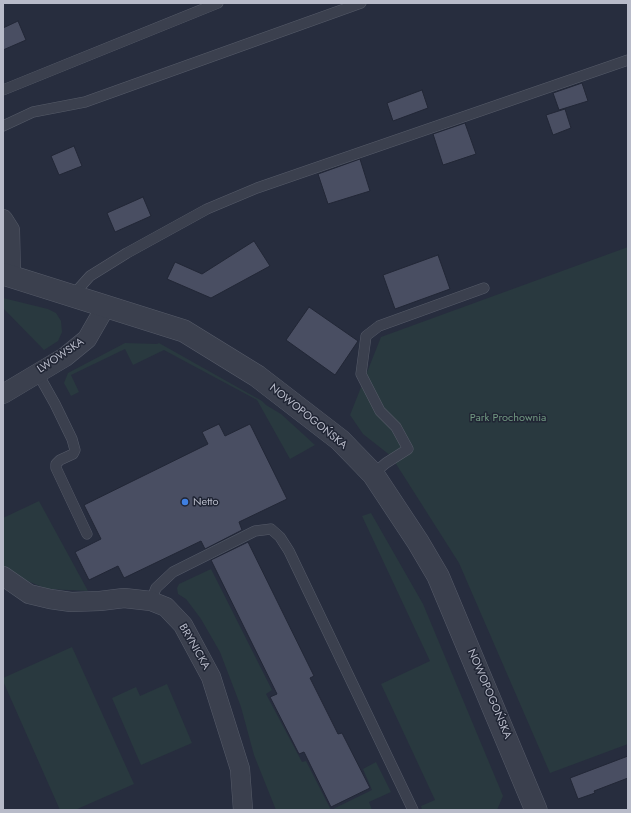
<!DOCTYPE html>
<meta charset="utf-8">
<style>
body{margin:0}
#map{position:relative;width:631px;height:813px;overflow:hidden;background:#272d3e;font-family:Jost,sans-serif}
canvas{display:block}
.frame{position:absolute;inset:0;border:4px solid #b8bbc9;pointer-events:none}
</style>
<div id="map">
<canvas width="631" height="813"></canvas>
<div class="frame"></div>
</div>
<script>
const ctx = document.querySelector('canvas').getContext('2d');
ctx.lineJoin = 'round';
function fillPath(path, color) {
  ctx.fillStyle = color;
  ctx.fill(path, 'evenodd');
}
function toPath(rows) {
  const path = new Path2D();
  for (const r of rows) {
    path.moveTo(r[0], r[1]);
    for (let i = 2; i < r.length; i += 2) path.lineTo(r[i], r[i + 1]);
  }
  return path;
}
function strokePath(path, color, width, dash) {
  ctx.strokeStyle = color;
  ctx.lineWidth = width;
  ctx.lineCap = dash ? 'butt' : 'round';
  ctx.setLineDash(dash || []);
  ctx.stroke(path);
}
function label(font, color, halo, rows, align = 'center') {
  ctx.font = font + ' Jost,sans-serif';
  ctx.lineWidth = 3;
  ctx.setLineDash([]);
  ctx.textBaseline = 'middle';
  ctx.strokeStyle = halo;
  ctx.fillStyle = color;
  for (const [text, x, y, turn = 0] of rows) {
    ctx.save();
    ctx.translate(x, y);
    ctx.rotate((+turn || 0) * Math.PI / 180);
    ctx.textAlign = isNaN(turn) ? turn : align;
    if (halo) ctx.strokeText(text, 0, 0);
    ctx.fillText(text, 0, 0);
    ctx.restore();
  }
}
fillPath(toPath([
 [628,247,628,744,550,773,459,563,391,456,363,434,350,415,381,337],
 [3,298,48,309,56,313,61,321,62,332,58,341,44,350,3,308],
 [125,343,157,344,159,343,262,401,266,405,281,414,315,445,290,459,257,400,164,350,133,365,125,349,71,375,79,392,71,396,64,383,68,373],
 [39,501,88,591,47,589,3,571,3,518],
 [371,513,423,604,503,796,497,810,422,810,421,806,435,800,381,684,430,661,362,516],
 [211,569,272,690,266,694,302,762,306,761,331,810,372,790,363,769,376,762,391,792,369,802,372,810,276,810,254,755,241,707,220,652,201,619,186,599,178,594,177,588,179,584],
 [72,647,134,784,75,810,60,810,3,681,3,678],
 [167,684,192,743,141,765,112,698,136,687,140,696]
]), '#29393f');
const building = toPath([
 [18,21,26,40,3,50,3,28,18,21],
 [582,83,588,101,559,110,553,93,582,83],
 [422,90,428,108,393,121,387,103,422,90],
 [565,109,571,128,553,135,546,115,565,109],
 [465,123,476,154,443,165,433,134,465,123],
 [74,146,82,166,59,175,51,156,74,146],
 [360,159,370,191,328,204,318,174,360,159],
 [143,197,151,216,115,232,107,213,143,197],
 [254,241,270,266,211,298,167,279,175,262,202,274,254,241],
 [438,255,450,289,395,309,383,275,438,255],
 [309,307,358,341,335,375,286,340,309,307],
 [219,424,225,436,250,424,287,499,239,522,242,530,205,549,201,541,124,578,118,566,89,580,75,552,101,539,84,505,208,444,202,432,219,424],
 [248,542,314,676,310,678,338,734,342,733,370,788,331,807,304,752,299,754,270,697,277,694,211,560,248,542],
 [628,756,628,778,594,791,595,793,578,799,570,778,628,756]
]);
fillPath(building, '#494e62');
strokePath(building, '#222736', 1);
const service = toPath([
 [3,90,218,3],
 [3,126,33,112,85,102,361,3],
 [73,295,90,276,127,253,207,209,257,188,628,60],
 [37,372,55,404,72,439,75,450,73,454,60,460,56,464,56,468,87,534],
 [373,474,386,463,408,449,396,427,380,411,361,374,366,336,379,326,484,288],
 [151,601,156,588,173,572,255,531,271,529,280,537,289,551,413,810]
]);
const minor = toPath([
 [3,219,10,230,11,276],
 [3,394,65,357,87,339,106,306],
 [3,576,29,594,50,599,71,602,100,601,124,598,151,601,166,607,183,625,211,677,240,769,243,810]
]);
const tertiary = toPath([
 [3,274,184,331,257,376,340,440,373,474,418,542,438,576,536,810]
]);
strokePath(service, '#565b69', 11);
strokePath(minor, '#565b69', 20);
strokePath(tertiary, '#565b69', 23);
strokePath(service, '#3b404e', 10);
strokePath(minor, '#3b404e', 19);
strokePath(tertiary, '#3b404e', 22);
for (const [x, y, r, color] of [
 [185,502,4,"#3f7fe0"]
]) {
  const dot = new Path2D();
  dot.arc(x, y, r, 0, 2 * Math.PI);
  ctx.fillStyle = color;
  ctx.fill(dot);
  strokePath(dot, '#202534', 1.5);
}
label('11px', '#b8bbc9', '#202534', [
 ["LWOWSKA",61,356,-34],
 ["NOWOPOGOŃSKA",308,417,39],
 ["BRYNICKA",194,647,60],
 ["NOWOPOGOŃSKA",489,694,67]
]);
label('11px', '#719881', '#202534', [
 ["Park Prochownia",508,418]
]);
label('11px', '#b8bbc9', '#202534', [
 ["Netto",193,502]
], 'left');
</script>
